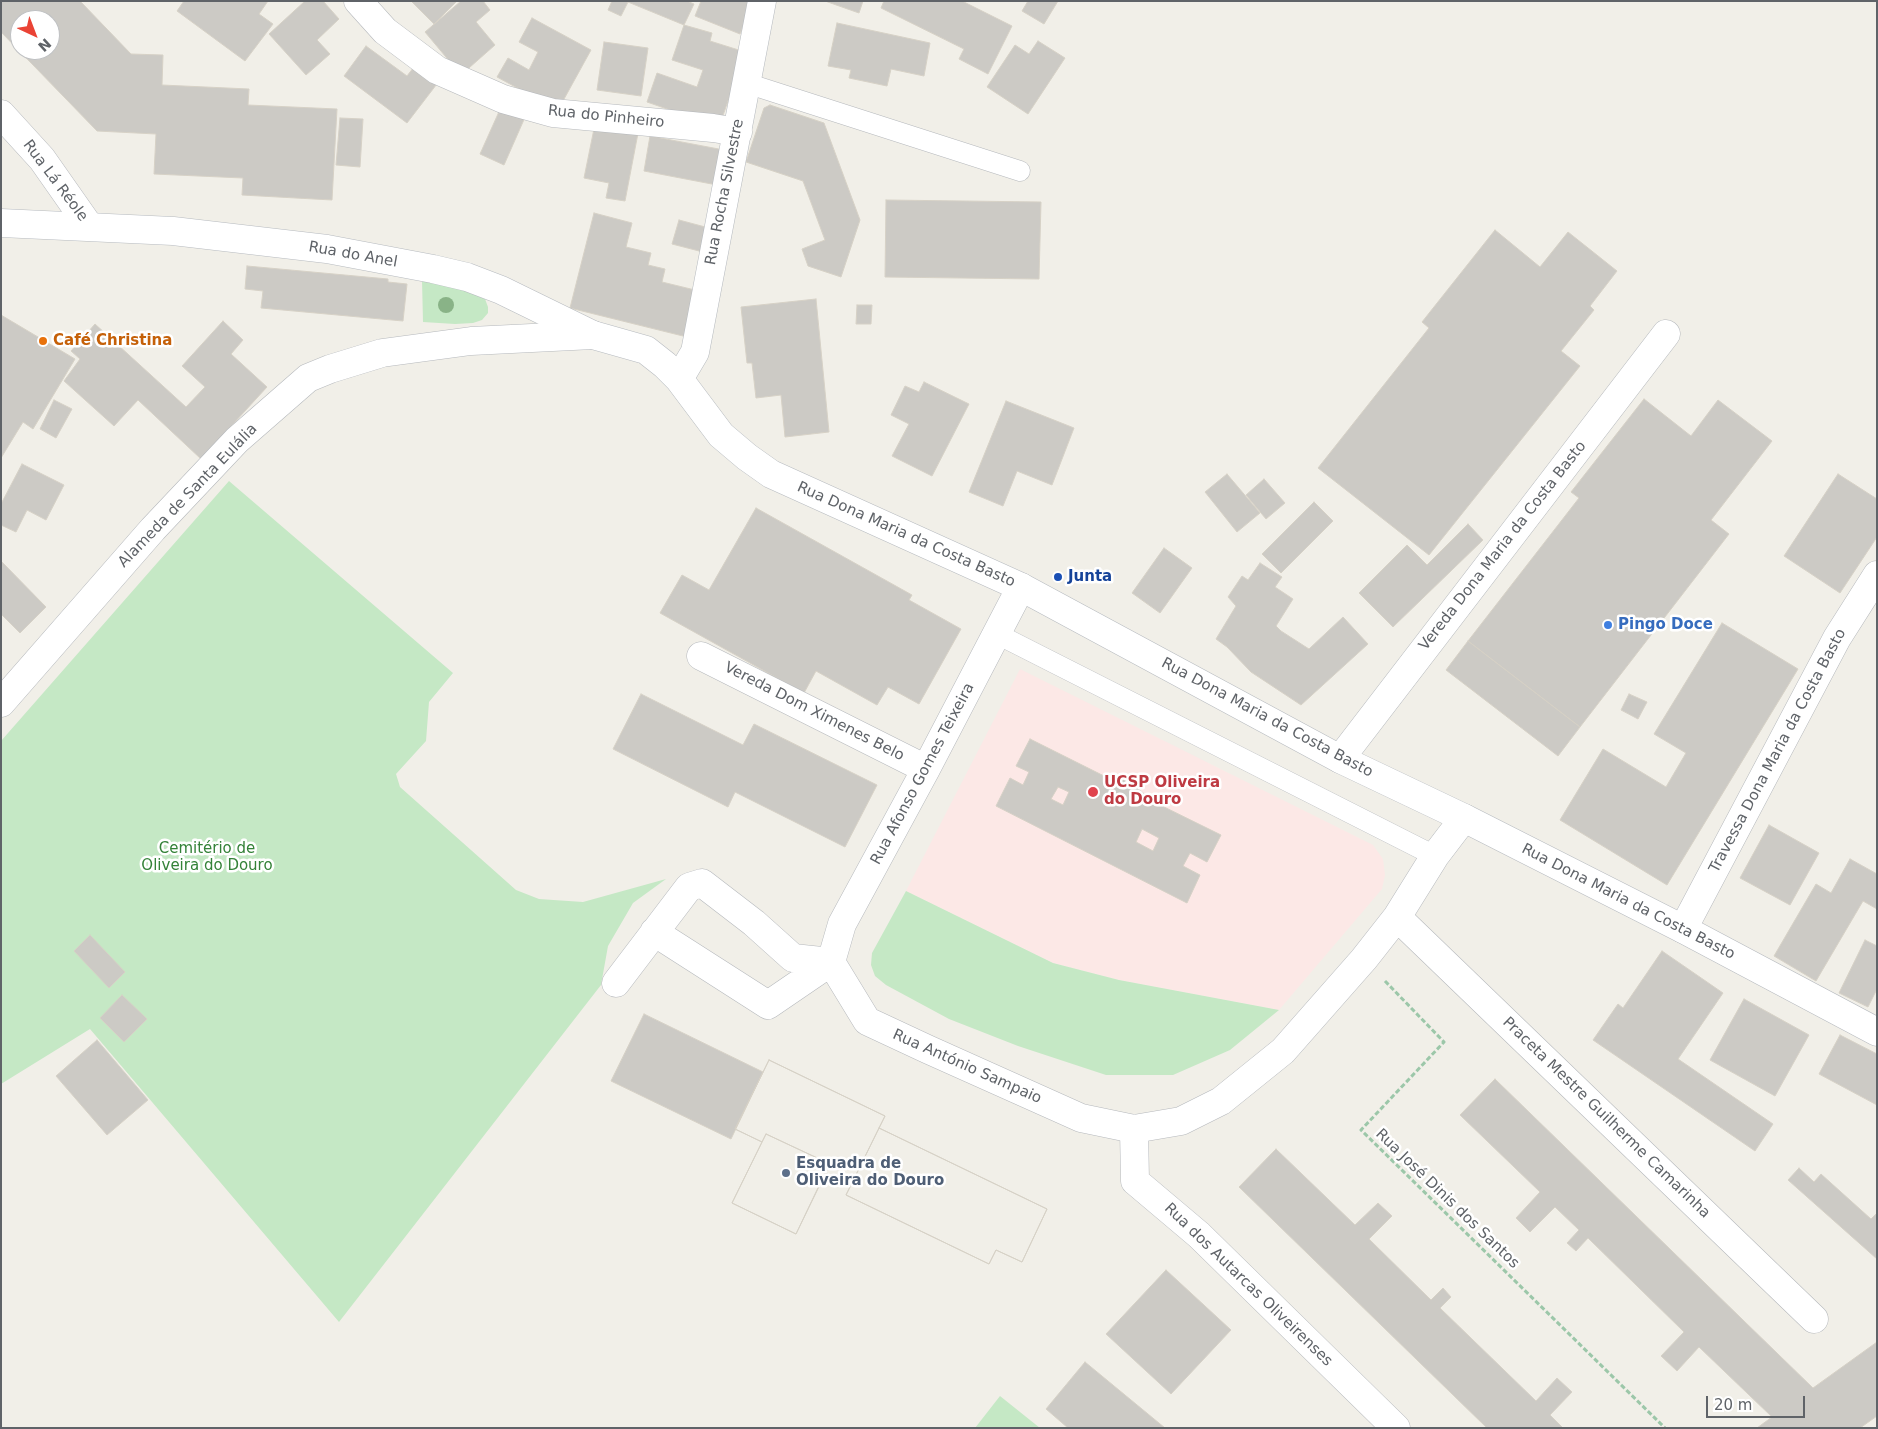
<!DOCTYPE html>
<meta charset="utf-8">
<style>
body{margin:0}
#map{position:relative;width:1878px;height:1429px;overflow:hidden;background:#f1efe8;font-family:"DejaVu Sans",sans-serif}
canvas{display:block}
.frame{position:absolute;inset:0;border:2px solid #5f6368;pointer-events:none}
.north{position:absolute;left:10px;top:10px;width:50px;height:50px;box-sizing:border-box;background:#fff;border:1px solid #bfc1c3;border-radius:50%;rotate:137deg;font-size:14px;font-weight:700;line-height:20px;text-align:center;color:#5f6368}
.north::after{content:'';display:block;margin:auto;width:18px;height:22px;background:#ea4335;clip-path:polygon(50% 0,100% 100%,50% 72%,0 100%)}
.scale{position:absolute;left:1706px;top:1396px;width:99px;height:22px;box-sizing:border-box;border:2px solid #5f6368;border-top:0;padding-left:6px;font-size:15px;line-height:18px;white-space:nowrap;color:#5f6368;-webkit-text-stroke:4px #fff;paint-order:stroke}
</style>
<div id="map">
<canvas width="1878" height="1429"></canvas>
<div class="frame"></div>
<div class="north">N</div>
<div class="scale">20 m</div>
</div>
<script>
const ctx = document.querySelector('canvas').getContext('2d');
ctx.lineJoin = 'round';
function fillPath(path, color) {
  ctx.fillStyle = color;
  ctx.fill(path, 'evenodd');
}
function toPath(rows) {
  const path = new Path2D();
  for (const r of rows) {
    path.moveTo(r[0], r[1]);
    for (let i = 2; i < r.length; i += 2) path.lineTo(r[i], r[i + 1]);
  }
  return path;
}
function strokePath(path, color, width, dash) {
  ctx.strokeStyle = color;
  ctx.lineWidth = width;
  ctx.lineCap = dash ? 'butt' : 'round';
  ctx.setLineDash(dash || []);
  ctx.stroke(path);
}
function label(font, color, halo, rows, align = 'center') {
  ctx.font = font + ' "DejaVu Sans",sans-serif';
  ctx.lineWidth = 5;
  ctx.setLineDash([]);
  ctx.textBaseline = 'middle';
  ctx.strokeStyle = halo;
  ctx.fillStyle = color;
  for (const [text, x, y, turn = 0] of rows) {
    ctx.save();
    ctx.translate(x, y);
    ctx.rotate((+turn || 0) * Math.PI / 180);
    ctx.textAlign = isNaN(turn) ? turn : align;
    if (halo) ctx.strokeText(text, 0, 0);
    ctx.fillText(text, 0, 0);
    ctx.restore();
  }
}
fillPath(toPath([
 [1020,669,1373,845,1383,859,1385,875,1382,889,1279,1010,1119,980,1053,963,906,891]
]), '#fce8e6');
fillPath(toPath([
 [422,280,462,289,485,299,488,307,488,313,482,320,473,323,455,324,423,322],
 [229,481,453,673,429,702,426,741,396,774,400,787,516,890,539,899,583,902,666,879,633,903,608,946,601,985,339,1322,90,1029,1,1084,1,741],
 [906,891,1053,963,1119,980,1279,1010,1230,1050,1173,1075,1106,1075,1018,1046,949,1019,886,985,875,976,871,965,872,953],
 [1000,1396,1040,1428,975,1428]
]), '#c5e8c5');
const building = toPath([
 [1,1,80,1,131,54,163,55,162,85,249,89,248,105,337,109,332,200,242,195,243,178,154,174,156,134,97,131,1,32,1,1],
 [20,20,50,20,50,50,20,50,20,20],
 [184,1,268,1,259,14,273,24,245,61,177,11,184,1],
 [305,1,323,1,339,19,317,40,330,54,306,75,269,34,305,1],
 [411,1,457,1,434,24,411,1],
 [461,1,483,1,490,10,476,22,495,45,461,75,425,32,461,1],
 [612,1,687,1,694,4,684,25,628,2,621,16,608,10,612,1],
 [701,1,753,1,740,34,695,16,701,1],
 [825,1,863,1,859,13,825,1],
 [884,1,962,1,1012,26,988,74,959,59,964,49,881,8,884,1],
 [1028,1,1058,1,1044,24,1022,11,1028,1],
 [532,18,591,50,558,110,497,77,508,58,529,70,538,52,519,42,532,18],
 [837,23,930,43,924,76,891,69,887,86,849,78,851,70,828,66,837,23],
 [684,25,712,33,710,41,745,52,719,127,647,102,657,73,697,87,703,70,672,60,684,25],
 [1038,41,1065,58,1028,114,987,87,1015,45,1029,54,1038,41],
 [604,42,648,48,641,96,597,90,604,42],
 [366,46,407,76,420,59,443,76,407,123,344,76,366,46],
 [502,105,526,115,504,165,480,154,502,105],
 [770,105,824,123,860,220,841,277,808,266,802,249,825,240,803,181,746,162,764,108,770,105],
 [340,118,363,119,360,167,336,165,340,118],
 [596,119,639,128,625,201,606,198,609,183,584,178,596,119],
 [650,136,724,150,717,185,644,171,650,136],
 [886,200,1041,202,1039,279,885,277,886,200],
 [594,213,632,223,626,247,651,253,648,265,665,269,662,282,699,291,687,337,570,308,594,213],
 [679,220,709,228,703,252,672,244,679,220],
 [1495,230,1540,267,1568,232,1617,271,1590,306,1594,310,1561,351,1580,366,1429,555,1318,468,1429,328,1422,322,1495,230],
 [247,266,388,279,388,282,407,284,403,321,261,308,263,291,245,289,247,266],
 [816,299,829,432,785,437,781,395,756,398,752,363,747,363,741,307,816,299],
 [857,305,872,305,871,324,856,324,857,305],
 [1,315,75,359,33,429,23,422,1,458,1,315],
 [223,321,243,340,231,354,267,387,201,459,138,400,114,426,64,381,80,359,71,351,95,324,186,407,205,387,182,366,223,321],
 [924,382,969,404,932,476,892,456,909,424,891,415,905,386,919,392,924,382],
 [1644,399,1691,436,1718,400,1772,441,1711,520,1729,534,1580,727,1468,641,1579,498,1571,492,1644,399],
 [54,400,72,409,56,438,40,429,54,400],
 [1006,401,1074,428,1052,485,1017,471,1003,506,969,492,1006,401],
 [22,464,64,485,46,520,27,510,16,532,1,525,1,504,22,464],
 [1227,474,1260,513,1237,532,1205,492,1227,474],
 [1838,474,1877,499,1877,537,1840,593,1784,556,1838,474],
 [1264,479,1285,503,1266,519,1246,495,1264,479],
 [1314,502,1333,521,1281,573,1262,554,1314,502],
 [756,508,912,595,909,600,961,629,919,704,888,687,877,705,816,671,804,693,660,613,682,575,709,590,756,508],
 [1468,524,1483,540,1393,627,1359,593,1407,545,1427,565,1468,524],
 [1164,548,1192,568,1160,613,1132,593,1164,548],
 [1,561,46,607,20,633,1,614,1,561],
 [1260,563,1282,577,1275,587,1293,599,1276,626,1281,631,1309,649,1343,617,1368,644,1301,705,1251,672,1227,647,1216,639,1236,606,1228,597,1242,576,1248,580,1260,563],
 [1722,623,1798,669,1667,885,1560,820,1603,749,1666,787,1686,753,1654,734,1722,623],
 [1468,641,1580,727,1558,756,1446,670,1468,641],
 [641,694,743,745,754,724,877,785,845,847,735,792,728,807,613,749,641,694],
 [1629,694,1647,702,1638,719,1621,710,1629,694],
 [1030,739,1104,776,1130,781,1152,801,1221,835,1207,862,1190,853,1183,866,1200,875,1187,903,996,806,1010,778,1023,785,1029,772,1016,766,1030,739],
 [1058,787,1069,792,1063,805,1051,799,1058,787],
 [1142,829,1159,838,1153,851,1136,842,1142,829],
 [1769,825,1819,853,1790,905,1740,878,1769,825],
 [1850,859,1877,874,1877,909,1863,901,1816,981,1774,956,1816,884,1831,893,1850,859],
 [90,935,125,972,109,988,74,951,90,935],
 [1865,940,1877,946,1877,989,1868,1007,1839,993,1865,940],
 [1662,951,1723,993,1678,1059,1773,1124,1755,1151,1593,1040,1618,1004,1623,1008,1662,951],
 [122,995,147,1019,124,1042,100,1018,122,995],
 [1744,999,1809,1035,1775,1096,1710,1060,1744,999],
 [644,1014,763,1072,731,1139,611,1081,644,1014],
 [1840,1035,1877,1054,1877,1105,1819,1074,1840,1035],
 [97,1040,148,1100,107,1135,56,1076,97,1040],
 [769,1060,885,1116,879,1128,1047,1209,1022,1262,996,1250,989,1264,846,1195,851,1185,825,1173,796,1234,732,1203,762,1142,735,1129,769,1060],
 [769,1060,885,1116,851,1185,825,1173,830,1164,766,1134,762,1142,735,1129,769,1060],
 [1495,1079,1813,1388,1877,1342,1877,1416,1860,1428,1757,1428,1772,1417,1699,1347,1677,1371,1661,1356,1684,1332,1588,1238,1576,1251,1567,1243,1579,1230,1555,1207,1530,1232,1516,1218,1540,1192,1460,1115,1495,1079],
 [879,1128,1047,1209,1022,1262,996,1250,989,1264,846,1195,879,1128],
 [766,1134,830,1164,796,1234,732,1203,766,1134],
 [1276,1149,1355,1225,1378,1203,1392,1216,1369,1239,1431,1300,1443,1288,1451,1297,1440,1308,1536,1401,1557,1378,1572,1392,1550,1415,1563,1428,1487,1428,1239,1187,1276,1149],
 [1799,1168,1814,1182,1821,1174,1871,1219,1877,1213,1877,1259,1788,1180,1799,1168],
 [1166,1270,1231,1330,1171,1394,1106,1334,1166,1270],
 [1085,1362,1165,1428,1068,1428,1046,1409,1085,1362]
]);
fillPath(building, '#cccac5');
strokePath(building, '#d6d1c6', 1);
const lane = toPath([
 [746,83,1020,171],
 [997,634,1435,856]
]);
const street = toPath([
 [358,1,385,31,437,70,503,99,553,113,713,128,738,132],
 [1,114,42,159,89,226],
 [701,656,926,769],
 [1,703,153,529,237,440,308,378,330,369,382,353,471,341,593,335],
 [1340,759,1666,334],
 [1397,917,1814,1319],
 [1683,929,1837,638,1877,575],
 [654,932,768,1005,831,962],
 [831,962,867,1021,927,1049,1081,1118,1134,1129,1181,1121,1221,1101,1283,1051,1364,959,1397,917,1435,856,1464,818],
 [831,962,842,924,926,769,1021,587],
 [616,983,689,887,702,883,754,923,793,958,831,962],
 [1134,1129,1135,1181,1199,1235,1396,1428]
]);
const secondary = toPath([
 [1,223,173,231,327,249,433,269,467,277,501,290,593,335,646,350,665,365,679,379,721,435,747,457,771,474,1021,587,1340,759,1464,818,1683,929,1877,1032],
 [679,379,695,352,762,1]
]);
strokePath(lane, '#b5b8bc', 21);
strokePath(street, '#b5b8bc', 29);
strokePath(secondary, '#b6babf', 29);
strokePath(toPath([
 [1385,981,1444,1042,1361,1130,1665,1428]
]), '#9cc7a9', 3, [5, 2.5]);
strokePath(lane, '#fff', 20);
strokePath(street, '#fff', 28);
strokePath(secondary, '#fff', 28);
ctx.fillStyle = '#89b387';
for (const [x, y] of [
 [446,305]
]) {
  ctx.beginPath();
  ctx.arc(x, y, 8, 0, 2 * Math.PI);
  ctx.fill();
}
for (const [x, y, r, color] of [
 [43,341,5,"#e8710a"],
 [1058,577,5,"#1a4fb4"],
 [1608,625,5,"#3f7fe0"],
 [1093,792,6,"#e0444e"],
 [786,1173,5,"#5c6f8a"]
]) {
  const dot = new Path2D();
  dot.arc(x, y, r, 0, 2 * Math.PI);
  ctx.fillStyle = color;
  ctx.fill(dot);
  strokePath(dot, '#fff', 2);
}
label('15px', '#5f6368', '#fff', [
 ["Rua do Pinheiro",606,117,6],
 ["Rua Lá Réole",55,181,53],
 ["Rua Rocha Silvestre",725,192,-79],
 ["Rua do Anel",353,255,10],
 ["Alameda de Santa Eulália",188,496,-46],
 ["Rua Dona Maria da Costa Basto",906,535,24],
 ["Vereda Dona Maria da Costa Basto",1503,546,-52],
 ["Vereda Dom Ximenes Belo",814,712,27],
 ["Rua Dona Maria da Costa Basto",1267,718,28],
 ["Travessa Dona Maria da Costa Basto",1778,751,-62],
 ["Rua Afonso Gomes Teixeira",923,774,-62],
 ["Rua Dona Maria da Costa Basto",1628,902,27],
 ["Rua António Sampaio",967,1067,24],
 ["Praceta Mestre Guilherme Camarinha",1606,1118,44],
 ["Rua José Dinis dos Santos",1447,1199,44],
 ["Rua dos Autarcas Oliveirenses",1248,1285,44]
]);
label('bold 15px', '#c56008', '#fff', [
 ["Café Christina",53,341]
], 'left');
label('bold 15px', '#164399', '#fff', [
 ["Junta",1068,577]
], 'left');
label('bold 15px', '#366cbe', '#fff', [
 ["Pingo Doce",1618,625]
], 'left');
label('bold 15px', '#be3a42', '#fff', [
 ["UCSP Oliveira",1104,783],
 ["do Douro",1104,800]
], 'left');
label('15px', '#348238', '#fff', [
 ["Cemitério de",207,849],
 ["Oliveira do Douro",207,866]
]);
label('bold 15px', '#4e5e75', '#fff', [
 ["Esquadra de",796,1164],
 ["Oliveira do Douro",796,1181]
], 'left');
</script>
